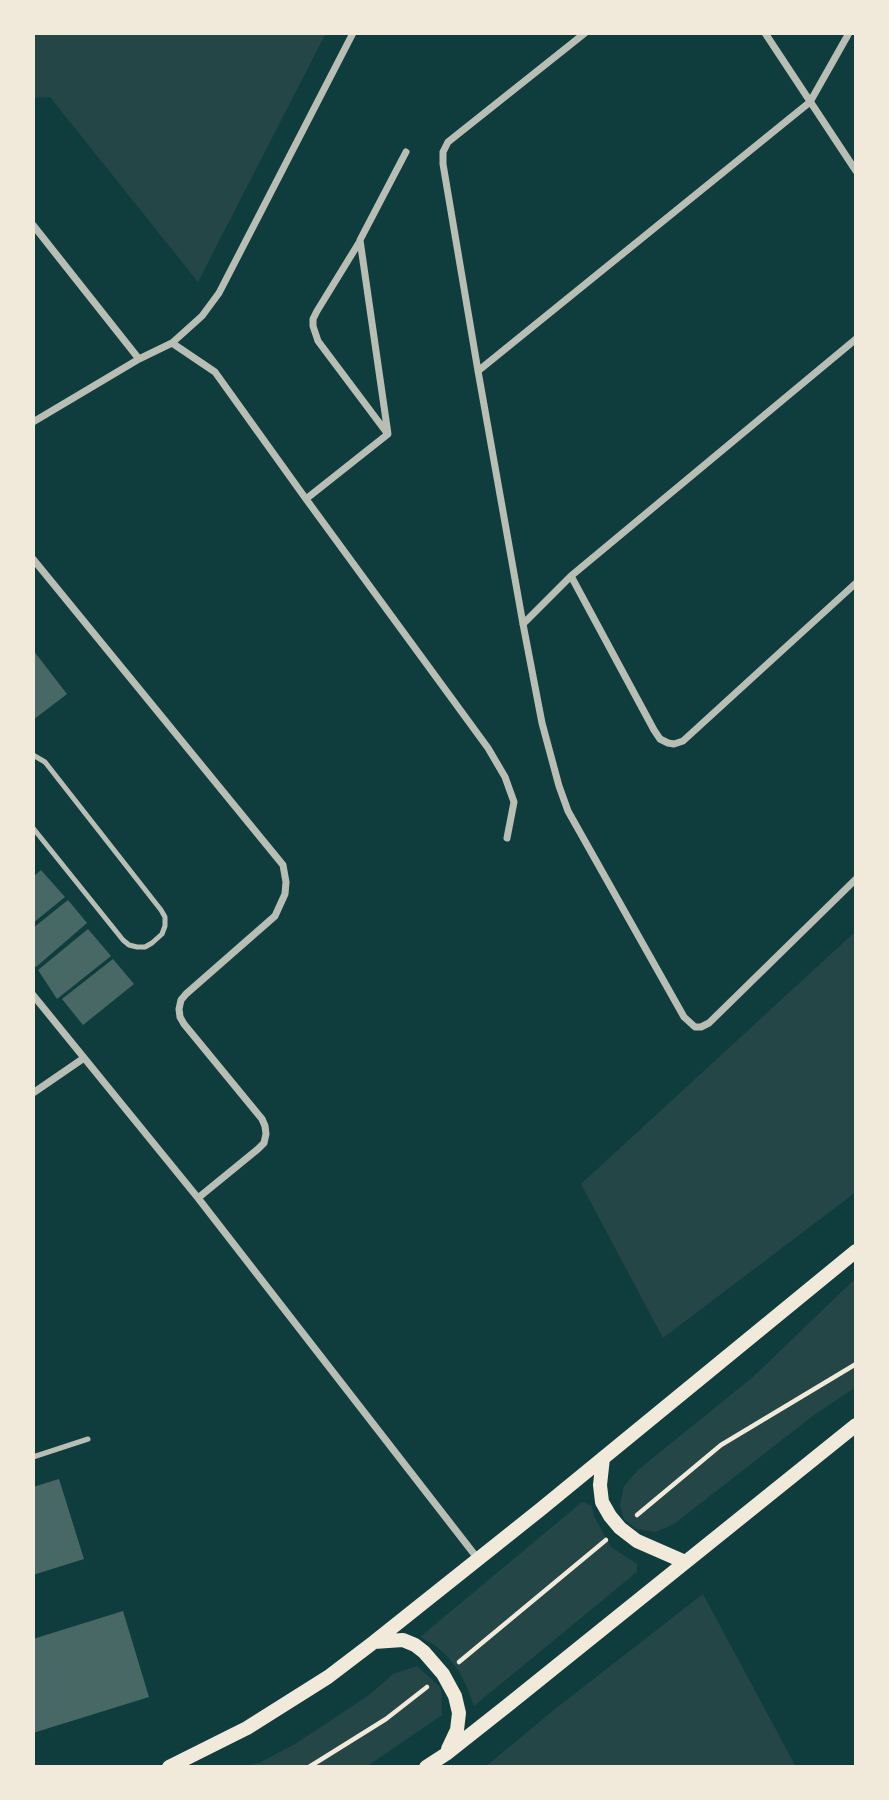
<!DOCTYPE html>
<style>
body{margin:0}
#map{position:relative;width:889px;height:1800px;overflow:hidden;background:#0f3d3e;font-family:Helvetica,sans-serif}
canvas{display:block}
.frame{position:absolute;inset:0;border:35px solid #f1e9da;pointer-events:none}
</style>
<div id="map">
<canvas width="889" height="1800"></canvas>
<div class="frame"></div>
</div>
<script>
const ctx = document.querySelector('canvas').getContext('2d');
ctx.lineJoin = 'round';
function fillPath(path, color) {
  ctx.fillStyle = color;
  ctx.fill(path, 'evenodd');
}
function toPath(rows) {
  const path = new Path2D();
  for (const r of rows) {
    path.moveTo(r[0], r[1]);
    for (let i = 2; i < r.length; i += 2) path.lineTo(r[i], r[i + 1]);
  }
  return path;
}
function strokePath(path, color, width, dash) {
  ctx.strokeStyle = color;
  ctx.lineWidth = width;
  ctx.lineCap = dash ? 'butt' : 'round';
  ctx.setLineDash(dash || []);
  ctx.stroke(path);
}
fillPath(toPath([
 [33,33,326,33,198,282,50,97,33,98],
 [856,931,856,1192,663,1338,581,1184],
 [856,1278,856,1387,814,1415,674,1524,656,1532,636,1529,624,1519,620,1505,624,1486,638,1470,754,1376],
 [582,1502,592,1506,594,1516,611,1547,637,1564,637,1572,474,1706,467,1687,460,1673,448,1657,436,1646,420,1637],
 [703,1594,796,1767,485,1767,555,1709],
 [417,1666,441,1688,442,1715,366,1767,239,1767,259,1763,295,1744,369,1695,393,1674]
]), '#244646');
fillPath(toPath([
 [33,650,67,694,33,720],
 [41,870,65,897,33,923,33,877],
 [68,900,87,923,36,967,33,964,33,928],
 [88,929,111,956,57,999,38,970],
 [113,959,134,984,83,1025,62,999],
 [59,1479,84,1559,33,1575,33,1487],
 [123,1611,149,1697,33,1733,33,1639]
]), '#486865');
strokePath(toPath([
 [637,1515,721,1445,856,1364],
 [459,1662,606,1540],
 [309,1767,386,1719,427,1687]
]), '#f1e9da', 4.5);
strokePath(toPath([
 [33,755,45,762,161,910,165,917,165,926,162,934,152,943,145,947,137,947,129,945,123,940,33,828],
 [33,1457,88,1439]
]), '#b8beb3', 5);
strokePath(toPath([
 [585,33,448,142,443,152,443,164,478,371,523,624,542,723,559,786,568,811,684,1017,695,1027,701,1027,709,1023,856,879],
 [765,33,856,171],
 [33,225,139,359],
 [360,241,317,311,313,319,313,326,318,341,387,433],
 [172,343,215,372,306,499,488,748,505,777,514,802,507,838],
 [478,371,810,102,849,33],
 [33,422,139,359,172,343,202,316,219,293,353,33],
 [306,499,388,434,360,240,406,152],
 [33,559,283,865,286,882,285,894,275,916,186,994,181,1000,179,1009,180,1017,184,1024,262,1119,265,1126,266,1134,264,1143,258,1149,198,1198],
 [571,576,654,730,660,739,668,743,674,744,683,741,856,583],
 [523,624,571,576,856,339],
 [33,995,198,1198,478,1559],
 [33,1093,84,1058]
]), '#b8beb3', 7);
strokePath(toPath([
 [603,1458,600,1485,602,1502,610,1516,620,1528,637,1541,685,1562],
 [374,1642,403,1640,415,1645,424,1652,443,1674,455,1696,459,1713,457,1730,448,1749],
 [169,1767,247,1728,328,1677,374,1642,541,1509,856,1251],
 [426,1767,446,1754,508,1705,856,1425]
]), '#f1e9da', 14);
</script>
